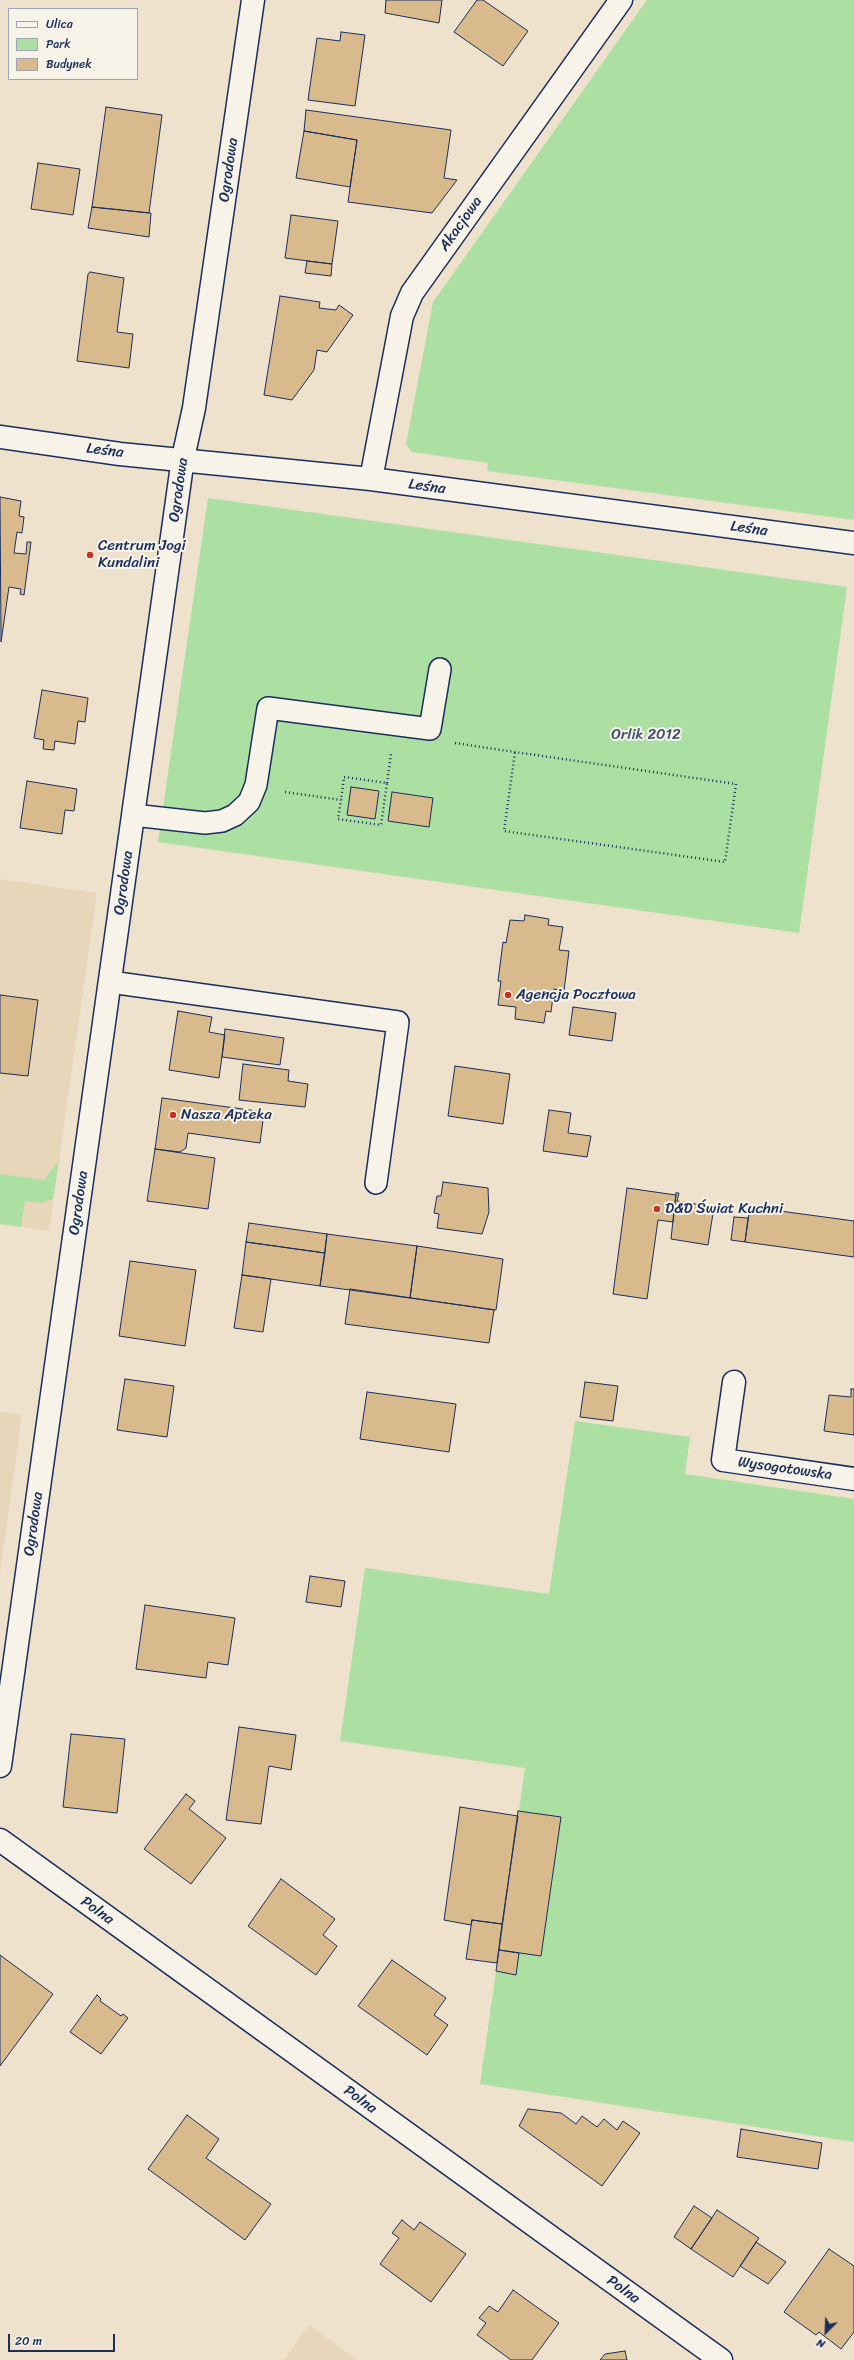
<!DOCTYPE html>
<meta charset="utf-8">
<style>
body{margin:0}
#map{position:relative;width:854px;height:2360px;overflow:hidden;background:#eee2cd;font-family:Sriracha,sans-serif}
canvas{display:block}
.legend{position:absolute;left:8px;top:8px;width:130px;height:72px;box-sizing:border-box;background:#f7f3e8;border:1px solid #9fa5b1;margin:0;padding:5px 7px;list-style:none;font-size:12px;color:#1b2f5e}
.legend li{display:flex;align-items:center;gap:8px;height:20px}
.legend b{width:20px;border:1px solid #9fa5b1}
.north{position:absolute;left:806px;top:2312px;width:40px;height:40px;-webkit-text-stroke:3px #f7f3e8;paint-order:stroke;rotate:204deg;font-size:11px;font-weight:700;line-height:16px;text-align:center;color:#1b2f5e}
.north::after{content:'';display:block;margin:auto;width:14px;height:18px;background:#1b2f5e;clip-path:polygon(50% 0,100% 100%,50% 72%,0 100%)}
.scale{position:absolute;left:8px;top:2334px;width:107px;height:18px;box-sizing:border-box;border:2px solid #1b2f5e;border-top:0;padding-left:5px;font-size:12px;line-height:14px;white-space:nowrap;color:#1b2f5e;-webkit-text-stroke:3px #f7f3e8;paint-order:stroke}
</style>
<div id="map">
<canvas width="854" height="2360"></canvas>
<ul class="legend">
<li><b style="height:5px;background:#f7f3e8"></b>Ulica</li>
<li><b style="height:11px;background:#abe0a2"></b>Park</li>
<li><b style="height:11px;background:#d9ba8d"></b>Budynek</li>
</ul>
<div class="north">N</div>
<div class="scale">20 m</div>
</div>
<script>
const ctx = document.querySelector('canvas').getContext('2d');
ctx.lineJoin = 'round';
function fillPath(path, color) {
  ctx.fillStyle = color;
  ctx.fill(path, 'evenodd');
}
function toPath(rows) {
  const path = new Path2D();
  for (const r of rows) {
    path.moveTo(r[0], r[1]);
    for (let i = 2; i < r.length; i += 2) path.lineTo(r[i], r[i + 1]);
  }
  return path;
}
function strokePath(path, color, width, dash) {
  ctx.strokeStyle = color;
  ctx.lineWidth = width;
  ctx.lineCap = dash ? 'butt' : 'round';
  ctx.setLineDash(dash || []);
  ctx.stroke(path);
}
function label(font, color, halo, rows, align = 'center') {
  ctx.font = font + ' Sriracha,sans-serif';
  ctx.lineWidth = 4;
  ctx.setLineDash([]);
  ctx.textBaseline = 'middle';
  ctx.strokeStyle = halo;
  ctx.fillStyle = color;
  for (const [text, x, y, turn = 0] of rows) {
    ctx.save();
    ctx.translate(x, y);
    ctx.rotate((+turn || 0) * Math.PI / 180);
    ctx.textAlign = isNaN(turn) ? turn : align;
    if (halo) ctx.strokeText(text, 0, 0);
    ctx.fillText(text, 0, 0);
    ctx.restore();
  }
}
fillPath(toPath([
 [0,879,97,893,49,1231,0,1224],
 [0,1412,22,1415,0,1573],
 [309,2325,357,2360,284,2360]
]), '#e8d6ba');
fillPath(toPath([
 [647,0,854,0,854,520,487,471,488,463,412,452,406,444,433,302],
 [208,498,847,587,799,933,158,842],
 [59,1160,53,1199,42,1203,25,1201,21,1227,0,1224,0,1174,44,1180],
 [575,1421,690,1437,685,1474,854,1499,854,2142,480,2084,525,1768,340,1741,365,1568,549,1594]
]), '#abe0a2');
const building = toPath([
 [386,0,442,0,439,23,385,13,386,0],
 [477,0,483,0,528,31,503,66,454,32,477,0],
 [341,32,365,35,355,106,308,100,317,38,340,41,341,32],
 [106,107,162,115,149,213,92,207,106,107],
 [306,110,451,130,444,178,457,180,432,213,348,202,357,140,304,131,306,110],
 [304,131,357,140,350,187,296,178,304,131],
 [38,163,80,169,73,215,31,209,38,163],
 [92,207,151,213,149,237,88,228,92,207],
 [291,215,338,221,332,264,285,258,291,215],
 [307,261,332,264,331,276,305,273,307,261],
 [90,272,124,278,117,332,133,334,129,368,77,361,88,274,90,272],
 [280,296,320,302,319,308,336,310,339,305,353,315,327,352,317,350,314,370,292,400,264,395,280,296],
 [0,497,21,501,19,516,24,517,22,533,17,532,14,553,26,554,27,542,31,542,24,595,20,594,21,589,9,587,1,642,0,497],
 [42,690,88,698,85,722,78,721,75,744,55,741,54,750,43,749,44,740,34,738,42,690],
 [27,781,77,789,74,811,65,810,62,834,20,828,27,781],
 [351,787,379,791,375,819,347,815,351,787],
 [392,792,433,798,429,827,388,821,392,792],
 [525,915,549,919,548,925,563,927,559,950,569,951,564,991,554,989,551,1012,546,1011,544,1023,515,1019,516,1007,498,1005,501,981,498,981,503,942,506,943,510,920,524,921,525,915],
 [0,995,38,1000,28,1076,0,1073,0,995],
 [573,1007,616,1013,612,1041,569,1035,573,1007],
 [178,1011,212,1017,209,1032,225,1035,219,1078,169,1070,178,1011],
 [225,1029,284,1038,280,1065,222,1057,225,1029],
 [243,1064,289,1070,288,1081,308,1084,305,1107,239,1100,243,1064],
 [455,1066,510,1074,503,1124,448,1116,455,1066],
 [162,1098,264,1112,260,1143,188,1133,186,1148,180,1152,155,1149,162,1098],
 [549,1110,571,1113,568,1133,591,1136,587,1157,543,1151,549,1110],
 [155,1149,215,1158,208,1209,147,1201,155,1149],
 [443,1182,488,1188,489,1212,482,1234,437,1228,439,1214,434,1213,437,1196,441,1196,443,1182],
 [627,1188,676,1195,673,1222,658,1220,647,1299,613,1294,627,1188],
 [676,1193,679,1193,677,1201,714,1207,708,1245,671,1239,676,1193],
 [750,1207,854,1221,854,1257,745,1242,750,1207],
 [734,1217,748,1218,745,1242,731,1240,734,1217],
 [249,1223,327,1234,325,1253,246,1242,249,1223],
 [327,1234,417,1246,410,1298,320,1286,327,1234],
 [246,1242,325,1253,320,1286,242,1275,246,1242],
 [417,1246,503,1259,496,1310,410,1298,417,1246],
 [130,1261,196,1270,185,1346,119,1336,130,1261],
 [242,1275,271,1279,263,1332,234,1328,242,1275],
 [350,1289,494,1310,489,1343,345,1324,350,1289],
 [125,1379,174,1386,167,1437,117,1430,125,1379],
 [585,1382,618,1386,613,1421,580,1417,585,1382],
 [851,1389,854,1389,854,1435,824,1431,829,1395,851,1397,851,1389],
 [367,1392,456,1404,449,1452,360,1439,367,1392],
 [310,1576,345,1581,341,1607,306,1602,310,1576],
 [145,1605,235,1618,228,1665,208,1662,206,1678,136,1669,145,1605],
 [239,1727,296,1735,291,1770,269,1766,261,1824,226,1820,239,1727],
 [71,1734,125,1739,117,1813,63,1807,71,1734],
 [186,1794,195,1801,189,1809,226,1838,191,1884,144,1849,186,1794],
 [460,1807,518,1816,502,1924,472,1920,471,1925,444,1920,460,1807],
 [518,1811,561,1817,541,1956,499,1950,518,1811],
 [281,1879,335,1919,323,1935,337,1946,316,1975,248,1926,281,1879],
 [472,1920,502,1924,497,1963,466,1959,472,1920],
 [499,1950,519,1953,516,1975,496,1971,499,1950],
 [0,1955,53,1994,0,2066,0,1955],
 [392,1960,446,1998,434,2015,448,2025,427,2055,358,2006,392,1960],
 [97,1995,101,1999,100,2001,121,2016,123,2014,128,2018,101,2054,70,2032,97,1995],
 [528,2109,561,2113,576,2124,582,2116,597,2127,604,2119,617,2130,623,2121,640,2133,602,2186,519,2126,528,2109],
 [187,2115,219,2139,206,2158,271,2204,245,2240,148,2169,187,2115],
 [741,2129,822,2143,818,2169,737,2157,741,2129],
 [694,2206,712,2218,691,2249,674,2237,694,2206],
 [717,2210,759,2238,733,2277,691,2249,717,2210],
 [402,2220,414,2230,420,2222,466,2254,431,2302,380,2264,399,2238,392,2233,402,2220],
 [756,2242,786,2262,768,2284,740,2266,756,2242],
 [829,2249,854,2266,854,2332,841,2349,819,2332,816,2335,784,2312,829,2249],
 [513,2290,559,2323,532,2360,511,2360,477,2335,486,2323,479,2318,489,2306,498,2312,513,2290],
 [625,2351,627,2360,600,2360,605,2354,625,2351]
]);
fillPath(building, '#d9ba8d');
strokePath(building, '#1b2f5e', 1);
const lane = toPath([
 [133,815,205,823,222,821,235,815,249,802,256,785,268,708,430,729,440,669],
 [110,982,398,1022,376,1183]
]);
const street = toPath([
 [0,437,120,454,371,479,854,543],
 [371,479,402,316,412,293,621,0],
 [734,1382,723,1460,854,1479],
 [0,1766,183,458,194,408,253,0],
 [0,1840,721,2360]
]);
strokePath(lane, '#1b2f5e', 24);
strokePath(street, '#1b2f5e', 25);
strokePath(toPath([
 [455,743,515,752,736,784,725,862,504,831,515,752],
 [387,783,391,754],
 [285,792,341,800,338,819,381,825,387,783,344,777,341,800]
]), '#1b2f5e', 2.5, [1, 3]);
strokePath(lane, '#f7f3e8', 21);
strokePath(street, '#f7f3e8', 22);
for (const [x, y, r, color] of [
 [90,555,4,"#c8321e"],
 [508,995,4,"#c8321e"],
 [173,1115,4,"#c8321e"],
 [657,1209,4,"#c8321e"]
]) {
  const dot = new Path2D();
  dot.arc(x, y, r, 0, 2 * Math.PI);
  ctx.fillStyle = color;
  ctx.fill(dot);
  strokePath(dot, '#f7f3e8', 1.5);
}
label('15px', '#1b2f5e', '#f7f3e8', [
 ["Ogrodowa",229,170,-82],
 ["Akacjowa",461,224,-55],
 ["Leśna",105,451,7],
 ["Leśna",427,487,8],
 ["Ogrodowa",179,490,-82],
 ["Leśna",749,529,8],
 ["Ogrodowa",124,883,-82],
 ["Ogrodowa",79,1203,-82],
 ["Wysogotowska",785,1469,8],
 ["Ogrodowa",34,1524,-82],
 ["Polna",97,1911,36],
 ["Polna",360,2100,36],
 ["Polna",623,2290,36]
]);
label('15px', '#1b2f5e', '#f7f3e8', [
 ["Centrum Jogi",98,546],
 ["Kundalini",98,563],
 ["Agencja Pocztowa",516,995],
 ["Nasza Apteka",181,1115],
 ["D&D Świat Kuchni",665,1209]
], 'left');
label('15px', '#38526c', '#f7f3e8', [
 ["Orlik 2012",646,735]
]);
</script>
